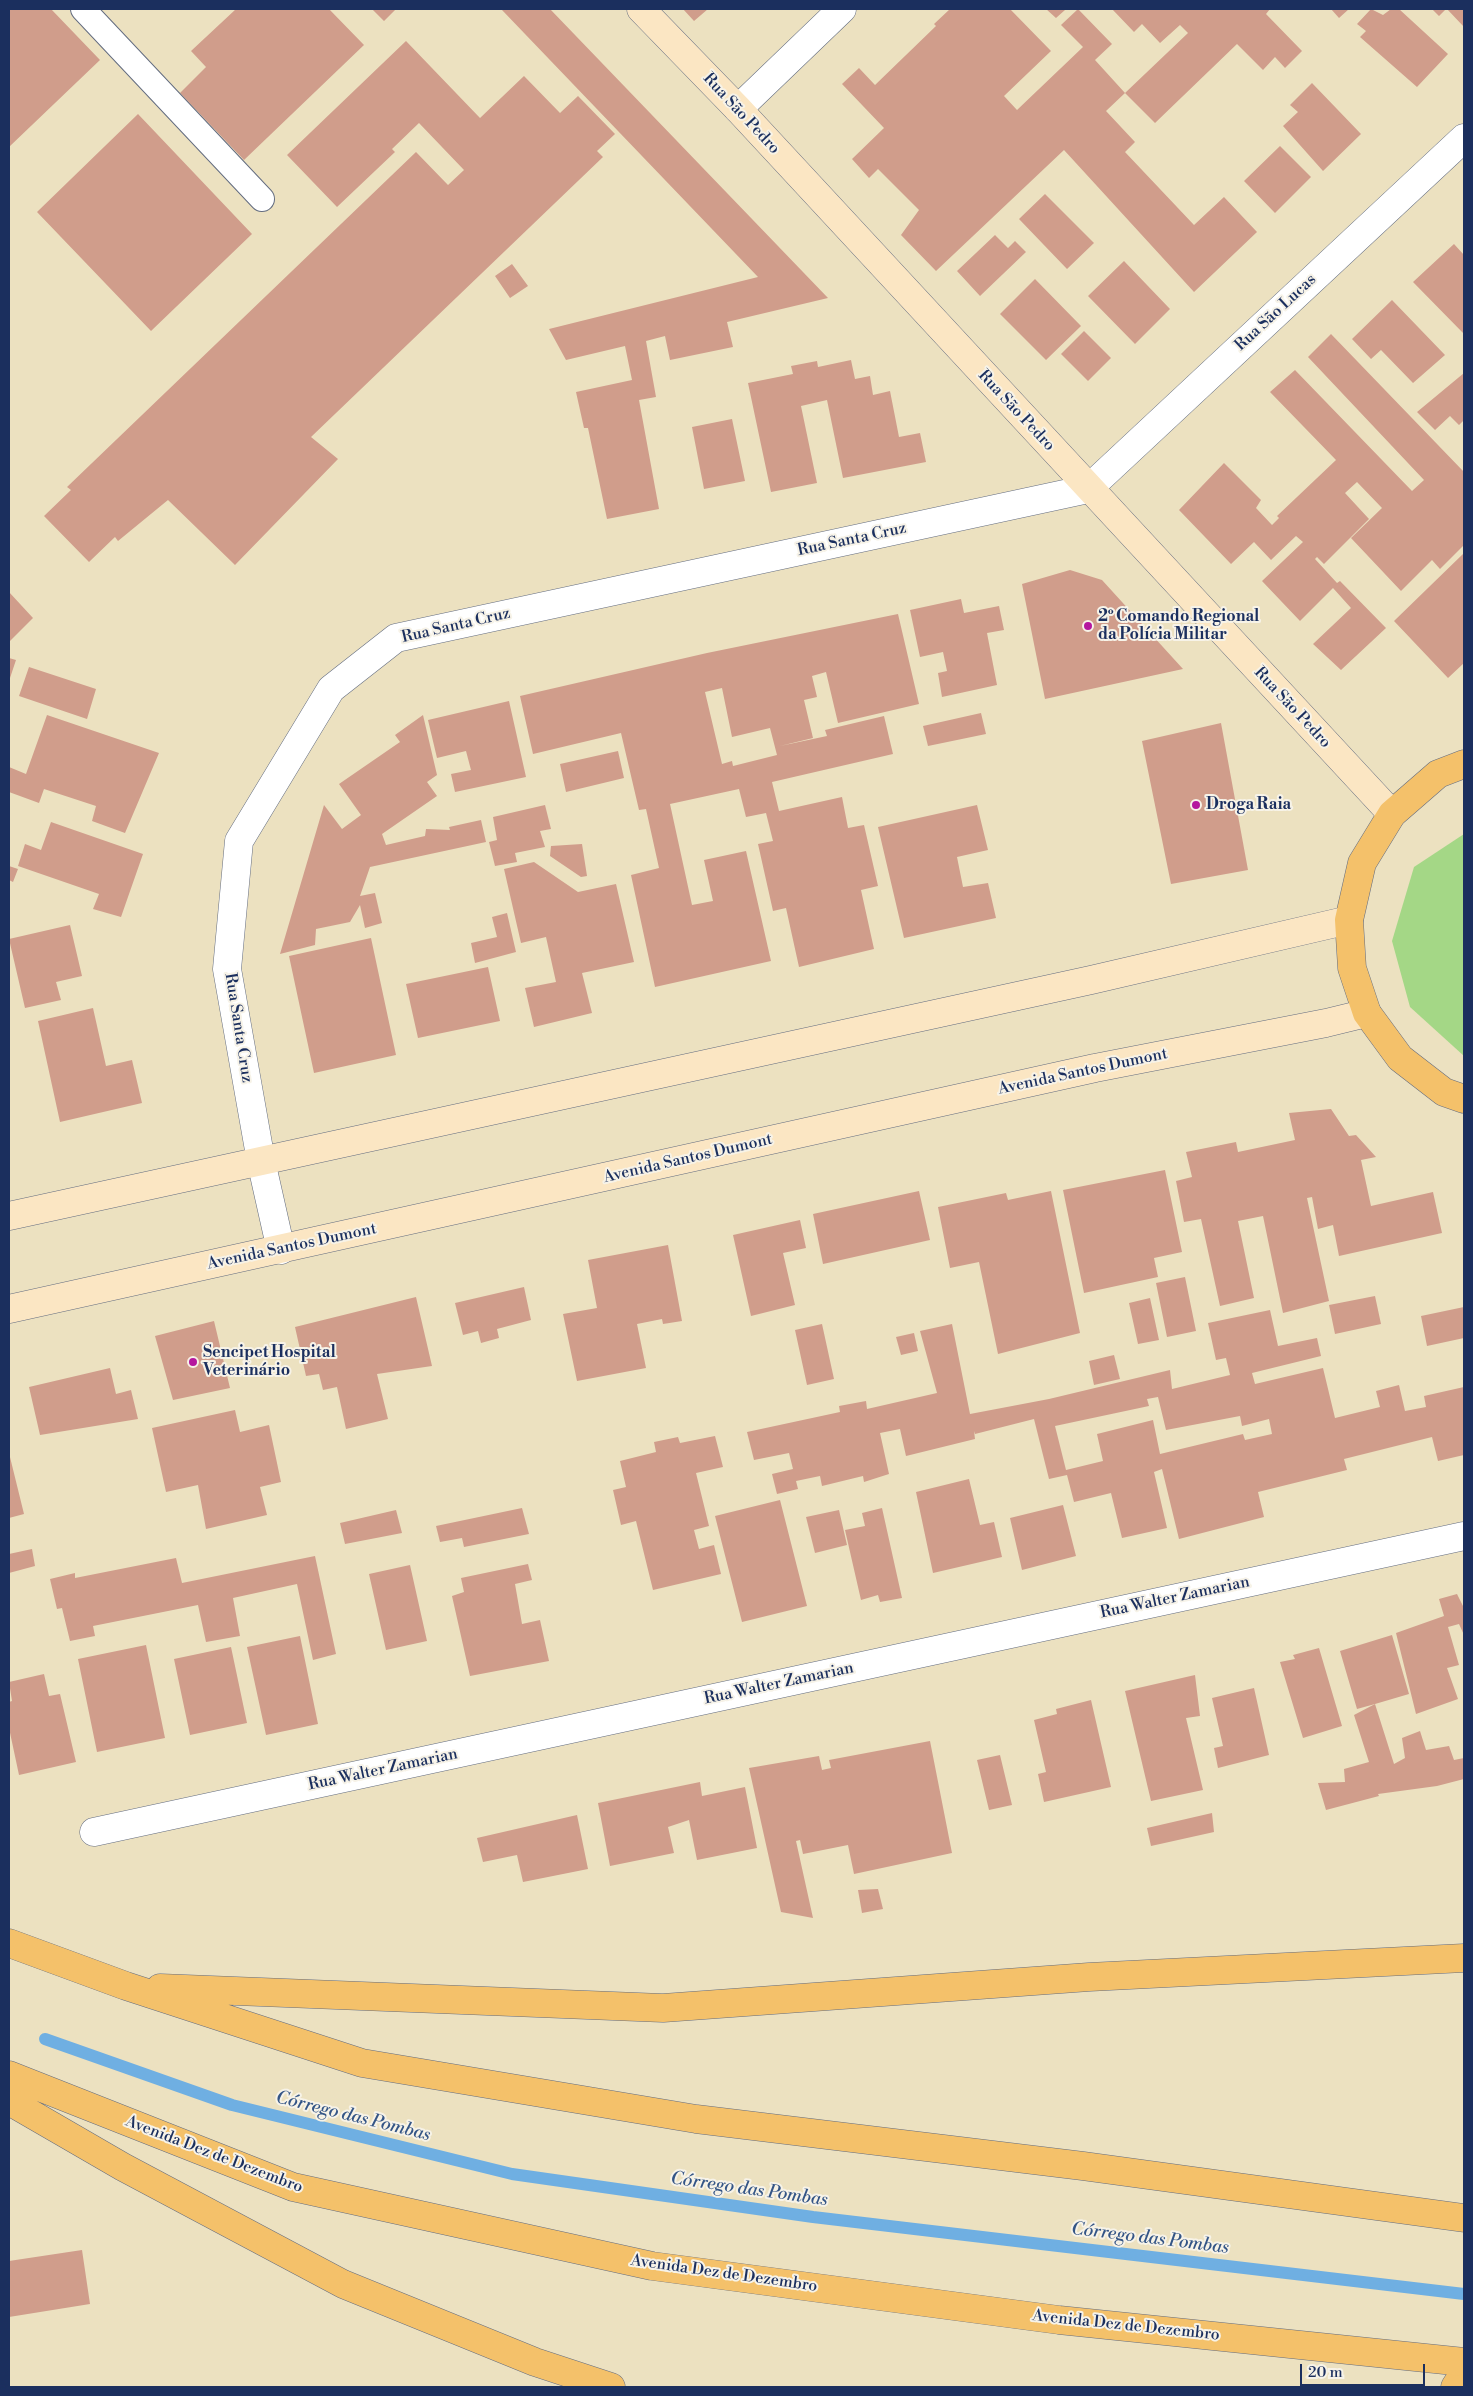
<!DOCTYPE html>
<meta charset="utf-8">
<style>
body{margin:0}
#map{position:relative;width:1473px;height:2396px;overflow:hidden;background:#ece1c0;font-family:"Libre Bodoni",serif}
canvas{display:block}
.frame{position:absolute;inset:0;border:10px solid #1b2f5e;pointer-events:none}
.scale{position:absolute;left:1300px;top:2364px;width:125px;height:22px;box-sizing:border-box;border:2px solid #1b2f5e;border-top:0;padding-left:6px;font-size:15px;line-height:18px;white-space:nowrap;color:#1b2f5e;-webkit-text-stroke:4px #f7f3e8;paint-order:stroke}
</style>
<div id="map">
<canvas width="1473" height="2396"></canvas>
<div class="frame"></div>
<div class="scale">20 m</div>
</div>
<script>
const ctx = document.querySelector('canvas').getContext('2d');
ctx.lineJoin = 'round';
function fillPath(path, color) {
  ctx.fillStyle = color;
  ctx.fill(path, 'evenodd');
}
function toPath(rows) {
  const path = new Path2D();
  for (const r of rows) {
    path.moveTo(r[0], r[1]);
    for (let i = 2; i < r.length; i += 2) path.lineTo(r[i], r[i + 1]);
  }
  return path;
}
function strokePath(path, color, width, dash) {
  ctx.strokeStyle = color;
  ctx.lineWidth = width;
  ctx.lineCap = dash ? 'butt' : 'round';
  ctx.setLineDash(dash || []);
  ctx.stroke(path);
}
function label(font, color, halo, rows, align = 'center') {
  ctx.font = font + ' "Libre Bodoni",serif';
  ctx.lineWidth = 4;
  ctx.setLineDash([]);
  ctx.textBaseline = 'middle';
  ctx.strokeStyle = halo;
  ctx.fillStyle = color;
  for (const [text, x, y, turn = 0] of rows) {
    ctx.save();
    ctx.translate(x, y);
    ctx.rotate((+turn || 0) * Math.PI / 180);
    ctx.textAlign = isNaN(turn) ? turn : align;
    if (halo) ctx.strokeText(text, 0, 0);
    ctx.fillText(text, 0, 0);
    ctx.restore();
  }
}
fillPath(toPath([
 [1464,834,1464,1056,1410,1007,1392,941,1414,867]
]), '#a4d786');
strokePath(toPath([
 [45,2039,232,2105,512,2174,813,2217,1464,2294]
]), '#6fafe2', 12);
fillPath(toPath([
 [9,9,51,9,100,60,9,147],
 [236,9,329,9,364,45,244,160,180,93,206,67,191,51],
 [372,9,396,9,384,21],
 [504,9,550,9,828,298,727,322,733,347,670,360,665,336,646,341,656,397,639,400,659,509,607,519,588,428,584,428,576,392,632,380,625,346,566,360,549,329,758,277,502,10],
 [683,9,708,9,694,21],
 [950,9,1010,9,1051,51,1004,96,1017,110,1083,47,1061,25,1078,9,1112,44,1095,60,1125,93,1106,111,1135,142,1125,152,1194,225,1224,197,1257,232,1194,292,1064,150,936,271,901,235,919,210,878,169,869,178,852,159,884,128,842,84,859,68,875,85,936,26,934,24],
 [1046,9,1064,9,1065,10,1056,18],
 [1112,9,1270,9,1266,14,1302,51,1285,68,1275,57,1263,70,1237,44,1155,123,1125,93,1188,33,1180,25,1160,43,1142,24,1134,32],
 [1331,9,1349,9,1339,18],
 [1371,9,1383,15,1391,9,1399,9,1448,54,1417,87,1360,37,1366,31,1357,24],
 [1432,9,1446,9,1439,16],
 [1447,9,1464,9,1464,27],
 [406,41,480,118,524,76,560,113,578,96,615,134,597,151,603,157,311,437,338,459,235,565,168,500,118,541,115,537,89,562,44,516,71,490,67,487,416,152,448,185,464,170,419,123,392,149,395,152,337,207,287,155],
 [1312,83,1361,134,1323,171,1283,126,1298,112,1290,105],
 [138,114,252,234,151,331,37,212],
 [1280,146,1311,177,1275,213,1244,181],
 [1045,194,1094,243,1067,269,1019,219],
 [995,235,1008,248,1015,241,1026,252,980,296,957,271],
 [1454,244,1464,255,1464,334,1413,282],
 [1124,261,1170,309,1135,344,1088,296],
 [512,264,528,286,510,298,495,276],
 [1035,279,1081,326,1046,360,1000,314],
 [1392,300,1445,355,1413,383,1381,350,1371,359,1352,339],
 [1084,331,1111,358,1088,381,1061,354],
 [1331,334,1464,472,1464,545,1440,569,1432,560,1401,591,1351,538,1382,508,1357,482,1345,493,1369,519,1324,564,1317,557,1315,559,1337,583,1340,581,1386,628,1341,670,1313,644,1351,608,1333,588,1300,621,1262,581,1303,542,1296,536,1271,560,1254,542,1231,564,1179,510,1224,463,1261,500,1256,508,1272,525,1279,518,1277,516,1336,460,1270,392,1295,370,1412,491,1424,480,1308,357],
 [851,360,855,379,870,376,873,395,890,391,899,437,920,433,926,462,843,478,827,400,801,406,817,483,771,492,748,383,793,374,791,366,817,361,818,367],
 [1464,373,1464,420,1459,425,1450,416,1435,430,1417,412],
 [732,419,745,481,704,489,692,427],
 [1464,553,1464,663,1448,678,1394,621],
 [1070,570,1102,580,1183,669,1045,699,1022,584],
 [9,592,33,618,9,642],
 [961,599,964,613,999,606,1004,630,987,633,997,685,942,697,938,673,947,671,943,652,920,657,910,610],
 [898,614,919,704,838,723,826,672,812,676,817,697,804,700,813,738,780,746,827,736,825,730,884,716,893,754,772,782,779,811,842,797,848,828,864,825,878,886,861,890,874,949,799,967,786,908,773,911,758,844,773,841,766,813,746,817,739,789,670,804,692,905,713,901,704,860,746,851,771,961,655,987,631,875,659,868,646,809,639,810,621,733,533,754,520,696,707,653],
 [722,688,732,737,770,728,777,755,733,766,732,761,722,764,705,692],
 [9,658,16,660,9,681],
 [29,667,96,689,87,719,19,696],
 [509,701,526,777,455,792,451,774,471,770,466,751,437,758,428,720],
 [981,713,986,734,928,746,923,726],
 [47,715,159,753,125,833,92,821,96,806,44,789,39,803,9,792,9,767,26,774],
 [423,715,437,775,427,782,437,796,382,834,386,845,425,836,426,829,450,830,449,827,481,820,486,842,370,867,360,896,375,893,382,923,365,928,360,905,350,922,316,929,315,945,280,954,324,805,342,829,361,815,339,784,400,742,395,735],
 [1221,723,1248,870,1171,884,1142,741],
 [618,751,624,778,566,792,560,764],
 [545,805,551,829,540,831,545,847,515,853,517,862,495,866,489,842,497,840,493,817],
 [977,805,988,850,957,857,963,887,988,883,996,918,904,938,878,827],
 [51,822,143,854,121,917,93,909,99,894,18,866,25,844,41,850],
 [582,844,587,876,581,877,550,856,551,846],
 [534,862,578,892,616,884,634,962,582,973,592,1013,534,1027,525,988,556,982,546,937,521,943,504,869],
 [9,866,18,869,13,882,9,880],
 [507,913,516,952,475,963,471,943,497,937,492,917],
 [70,925,82,976,56,982,61,1000,25,1008,9,939],
 [371,938,396,1055,314,1073,289,956],
 [488,967,500,1021,418,1038,406,984],
 [93,1008,106,1066,132,1060,142,1103,60,1122,38,1021],
 [1331,1109,1349,1136,1356,1135,1376,1157,1361,1160,1371,1206,1433,1192,1442,1233,1339,1256,1333,1225,1318,1229,1312,1197,1307,1198,1329,1301,1283,1313,1263,1216,1238,1221,1254,1298,1220,1306,1201,1219,1184,1222,1176,1181,1192,1177,1186,1152,1236,1142,1238,1152,1295,1140,1289,1113],
 [1165,1170,1182,1252,1154,1258,1158,1277,1084,1293,1063,1190],
 [919,1191,930,1240,823,1264,813,1214],
 [1051,1191,1080,1333,998,1354,979,1262,950,1268,938,1207,1006,1193,1008,1200],
 [800,1220,806,1248,783,1253,795,1305,751,1316,733,1235],
 [668,1245,682,1321,663,1324,662,1319,637,1324,646,1368,577,1381,563,1314,597,1308,588,1260],
 [1185,1277,1196,1331,1167,1337,1156,1283],
 [524,1287,531,1320,497,1329,499,1338,481,1343,478,1331,463,1335,455,1303],
 [1375,1296,1381,1324,1335,1334,1329,1305],
 [416,1297,432,1366,377,1374,388,1419,346,1429,337,1387,323,1390,319,1374,306,1376,295,1327],
 [1150,1298,1159,1340,1138,1344,1129,1303],
 [1464,1307,1464,1338,1427,1346,1421,1316],
 [1270,1310,1278,1346,1317,1338,1321,1356,1252,1373,1255,1384,1323,1368,1335,1418,1380,1407,1376,1391,1399,1385,1405,1411,1426,1407,1424,1396,1464,1387,1464,1455,1438,1461,1432,1437,1344,1459,1347,1470,1258,1492,1264,1517,1179,1539,1162,1469,1154,1472,1167,1528,1122,1538,1111,1493,1074,1502,1067,1475,1049,1479,1034,1419,975,1434,974,1431,975,1439,906,1456,900,1429,880,1433,889,1474,864,1482,863,1476,822,1486,820,1476,796,1481,798,1489,777,1494,772,1474,793,1469,789,1453,754,1460,747,1432,840,1412,839,1406,866,1401,867,1409,937,1393,920,1331,952,1324,970,1414,1049,1399,1170,1370,1172,1389,1230,1375,1226,1358,1216,1360,1208,1323],
 [1158,1397,1166,1430,1240,1416,1242,1426,1269,1419,1272,1434,1245,1440,1243,1434,1160,1454,1153,1420,1097,1434,1103,1461,1066,1470,1055,1426,1149,1406,1147,1399],
 [214,1321,230,1388,173,1400,155,1336],
 [822,1324,834,1379,807,1385,795,1330],
 [914,1333,918,1351,901,1355,896,1337],
 [1114,1355,1120,1379,1094,1385,1089,1361],
 [110,1368,116,1394,131,1390,138,1419,40,1435,29,1387],
 [235,1410,240,1432,269,1425,281,1482,260,1487,267,1515,206,1529,198,1485,166,1492,152,1428],
 [715,1436,723,1467,696,1473,709,1526,694,1530,699,1549,714,1545,721,1574,653,1590,636,1521,621,1525,613,1490,626,1487,620,1461,656,1452,654,1442,678,1437,680,1443],
 [9,1453,24,1514,9,1518],
 [969,1479,980,1525,994,1522,1002,1557,933,1573,916,1492],
 [780,1500,807,1606,742,1622,715,1516],
 [1063,1505,1076,1556,1022,1570,1010,1518],
 [522,1508,529,1534,464,1547,462,1538,440,1542,436,1526],
 [882,1508,902,1598,880,1602,878,1595,861,1600,845,1530,865,1526,862,1513],
 [396,1510,402,1533,345,1544,340,1523],
 [839,1510,847,1545,815,1553,806,1517],
 [32,1549,35,1566,9,1573,9,1554],
 [315,1556,336,1654,313,1660,297,1584,233,1598,240,1636,206,1642,198,1605,93,1626,95,1636,70,1641,62,1608,57,1609,50,1579,75,1573,75,1578,176,1558,182,1583],
 [528,1564,532,1580,515,1584,522,1624,540,1620,549,1661,470,1676,452,1596,464,1592,461,1578],
 [410,1565,427,1641,386,1650,369,1574],
 [1457,1594,1464,1608,1464,1635,1459,1624,1448,1627,1459,1665,1447,1668,1458,1699,1416,1714,1396,1633,1444,1616,1439,1599],
 [1392,1635,1409,1694,1375,1704,1394,1764,1405,1758,1402,1738,1420,1731,1426,1750,1449,1746,1454,1760,1464,1758,1464,1779,1437,1786,1378,1794,1379,1796,1326,1810,1318,1783,1345,1782,1344,1769,1369,1762,1354,1715,1375,1704,1357,1709,1340,1651],
 [300,1636,318,1724,266,1735,247,1647],
 [146,1645,165,1738,97,1752,78,1659],
 [231,1647,247,1723,190,1735,174,1659],
 [1319,1648,1342,1726,1303,1738,1280,1662,1295,1659,1293,1655],
 [44,1674,49,1696,60,1694,76,1762,19,1775,9,1728,9,1702,12,1701,9,1682],
 [1195,1675,1200,1716,1186,1718,1203,1790,1151,1801,1125,1691],
 [1254,1688,1269,1755,1218,1768,1214,1748,1223,1746,1212,1698],
 [1091,1700,1111,1787,1044,1802,1038,1774,1046,1772,1034,1720,1057,1714,1056,1709],
 [930,1741,952,1853,854,1874,848,1845,803,1854,800,1840,796,1841,813,1918,781,1912,749,1768,819,1756,822,1770,831,1768,829,1760],
 [1000,1755,1012,1805,989,1810,977,1760],
 [700,1782,702,1796,745,1787,757,1848,697,1860,689,1820,668,1827,674,1853,610,1866,598,1803],
 [1212,1813,1214,1832,1151,1846,1147,1828],
 [577,1815,588,1869,523,1882,517,1855,483,1862,477,1838],
 [878,1889,883,1909,862,1913,858,1890],
 [82,2250,90,2304,9,2317,9,2261]
]), '#d09d8b');
const lane = toPath([
 [83,9,262,199]
]);
const street = toPath([
 [738,109,842,9],
 [281,1250,261,1161,227,969,239,841,331,689,396,638,1088,489,1464,138],
 [94,1832,1464,1536]
]);
const secondary = toPath([
 [641,9,738,109,1392,814],
 [9,1216,1091,980,1349,920],
 [9,1309,1095,1068,1326,1023,1367,1013]
]);
const primary = toPath([
 [1464,764,1438,774,1392,814,1362,863,1349,920,1352,968,1367,1013,1400,1058,1444,1092,1464,1099],
 [1455,2387,1464,2373]
]);
const highway = toPath([
 [9,1943,126,1986,362,2063,696,2119,1083,2166,1464,2218],
 [160,1988,663,2008,1089,1977,1464,1958],
 [9,2075,293,2187,652,2266,1059,2320,1464,2362],
 [9,2101,123,2167,343,2284,535,2362,611,2387]
]);
strokePath(lane, '#646d80', 26);
strokePath(street, '#646d80', 29);
strokePath(secondary, '#646d80', 29);
strokePath(primary, '#646d80', 29);
strokePath(highway, '#646d80', 29);
strokePath(lane, '#fff', 24);
strokePath(street, '#fff', 28);
strokePath(secondary, '#fbe6c3', 28);
strokePath(primary, '#f4c16a', 28);
strokePath(highway, '#f4c16a', 28);
for (const [x, y, r, color] of [
 [1088,626,5,"#b5179e"],
 [1196,805,5,"#b5179e"],
 [193,1362,5,"#b5179e"]
]) {
  const dot = new Path2D();
  dot.arc(x, y, r, 0, 2 * Math.PI);
  ctx.fillStyle = color;
  ctx.fill(dot);
  strokePath(dot, '#f7f3e8', 2);
}
label('16px', '#1b2f5e', '#f7f3e8', [
 ["Rua São Pedro",741,114,47],
 ["Rua São Lucas",1276,313,-43],
 ["Rua São Pedro",1016,411,47],
 ["Rua Santa Cruz",852,540,-12],
 ["Rua Santa Cruz",456,626,-13],
 ["Rua São Pedro",1292,708,47],
 ["Rua Santa Cruz",238,1028,81],
 ["Avenida Santos Dumont",1083,1072,-12],
 ["Avenida Santos Dumont",688,1159,-13],
 ["Avenida Santos Dumont",292,1247,-12],
 ["Rua Walter Zamarian",1175,1598,-12],
 ["Rua Walter Zamarian",779,1684,-12],
 ["Rua Walter Zamarian",383,1770,-12],
 ["Avenida Dez de Dezembro",214,2155,21],
 ["Avenida Dez de Dezembro",724,2274,8],
 ["Avenida Dez de Dezembro",1126,2326,6]
]);
label('bold 16px', '#1b2f5e', '#f7f3e8', [
 ["2º Comando Regional",1098,617],
 ["da Polícia Militar",1098,635],
 ["Droga Raia",1206,805],
 ["Sencipet Hospital",203,1353],
 ["Veterinário",203,1371]
], 'left');
label('italic 18px', '#345586', '#f7f3e8', [
 ["Córrego das Pombas",353,2117,14],
 ["Córrego das Pombas",749,2190,8],
 ["Córrego das Pombas",1150,2239,7]
]);
</script>
